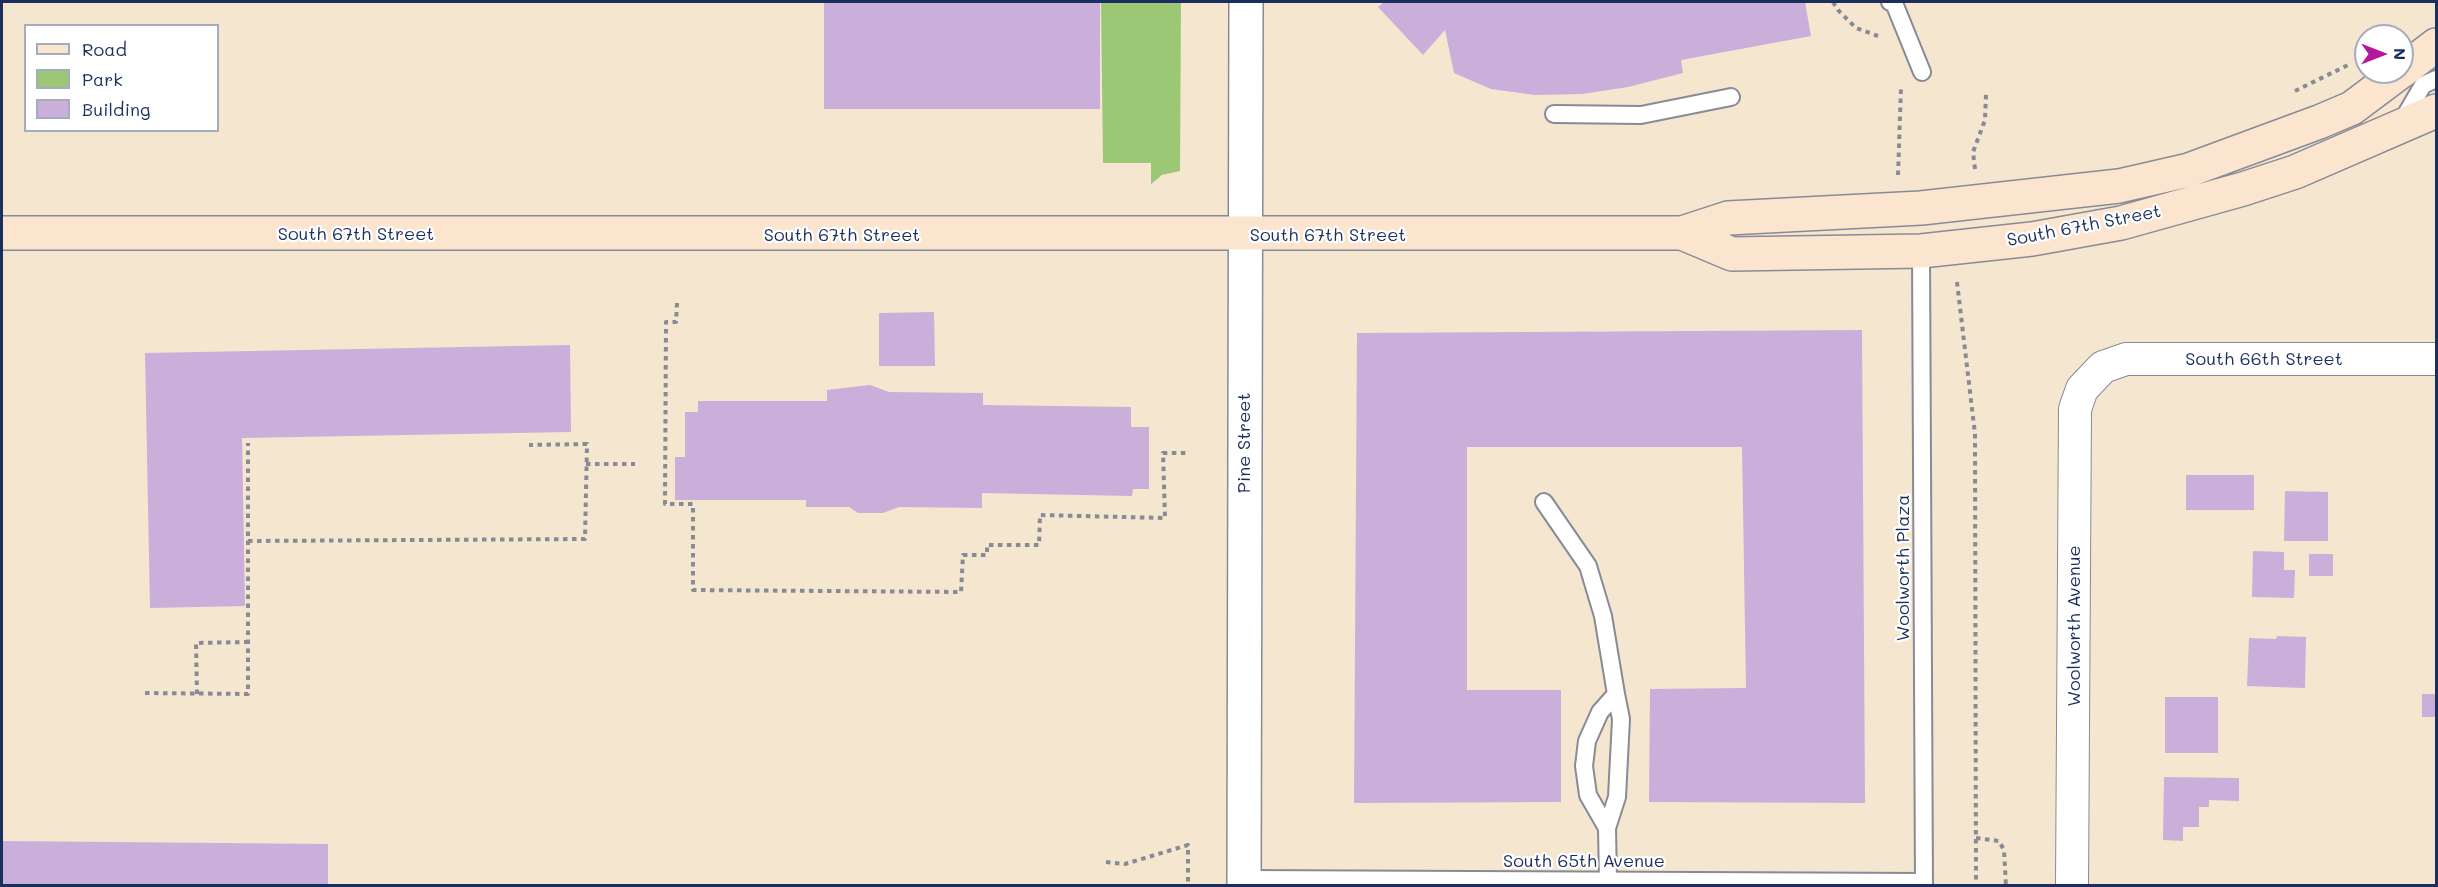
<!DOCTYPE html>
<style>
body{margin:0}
#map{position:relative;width:2438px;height:887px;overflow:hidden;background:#f5e6cf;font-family:Mali,sans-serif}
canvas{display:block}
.frame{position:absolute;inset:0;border:3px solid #1b2f5e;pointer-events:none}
.legend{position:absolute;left:24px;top:24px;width:195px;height:108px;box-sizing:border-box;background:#fff;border:2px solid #a4acbf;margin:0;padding:8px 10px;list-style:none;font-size:18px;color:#1b2f5e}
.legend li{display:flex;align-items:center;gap:12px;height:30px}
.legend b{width:30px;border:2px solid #a4acbf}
.north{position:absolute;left:2354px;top:24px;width:60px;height:60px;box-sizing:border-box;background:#fff;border:2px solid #a4acbf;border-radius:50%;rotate:90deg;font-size:16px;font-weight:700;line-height:24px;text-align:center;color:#1b2f5e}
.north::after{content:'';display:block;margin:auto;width:21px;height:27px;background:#b5179e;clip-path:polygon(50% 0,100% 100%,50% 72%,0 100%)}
</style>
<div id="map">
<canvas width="2438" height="887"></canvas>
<div class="frame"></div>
<ul class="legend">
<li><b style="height:8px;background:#fbe5cf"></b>Road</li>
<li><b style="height:16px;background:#9cc876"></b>Park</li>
<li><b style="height:16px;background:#c9afda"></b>Building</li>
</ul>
<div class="north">N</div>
</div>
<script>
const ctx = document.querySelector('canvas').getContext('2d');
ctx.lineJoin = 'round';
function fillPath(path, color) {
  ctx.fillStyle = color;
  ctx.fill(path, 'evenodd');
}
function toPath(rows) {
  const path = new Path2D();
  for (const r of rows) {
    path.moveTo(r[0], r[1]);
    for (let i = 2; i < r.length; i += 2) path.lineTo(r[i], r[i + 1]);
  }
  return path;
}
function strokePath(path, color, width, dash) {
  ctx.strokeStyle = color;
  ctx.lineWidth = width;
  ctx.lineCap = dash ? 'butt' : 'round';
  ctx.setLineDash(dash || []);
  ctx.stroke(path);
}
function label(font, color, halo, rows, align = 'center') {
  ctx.font = font + ' Mali,sans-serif';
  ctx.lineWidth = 4.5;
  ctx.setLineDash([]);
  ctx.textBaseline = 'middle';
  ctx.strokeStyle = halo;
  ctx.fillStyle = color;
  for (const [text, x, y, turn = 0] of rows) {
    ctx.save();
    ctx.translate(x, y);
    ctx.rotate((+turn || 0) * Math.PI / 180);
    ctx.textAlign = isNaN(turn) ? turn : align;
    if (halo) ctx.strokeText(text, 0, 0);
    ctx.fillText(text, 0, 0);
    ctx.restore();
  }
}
fillPath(toPath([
 [1101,2,1181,2,1180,171,1162,175,1151,184,1151,163,1103,163]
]), '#9cc876');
fillPath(toPath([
 [824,2,1100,2,1100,109,824,109],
 [1384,2,1805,2,1811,36,1681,60,1683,73,1628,87,1582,94,1535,95,1491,89,1454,73,1445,30,1423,55,1378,7],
 [934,312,935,366,879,366,879,313],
 [1862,330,1865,803,1649,802,1650,689,1746,688,1742,447,1467,447,1467,690,1561,690,1561,802,1354,803,1357,333],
 [570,345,571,432,242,438,245,606,150,608,145,353],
 [870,385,889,392,983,393,983,405,1131,407,1131,427,1149,427,1149,489,1133,489,1132,496,982,493,982,508,899,507,883,513,858,513,849,507,806,507,806,500,675,500,675,457,685,457,685,412,698,412,698,401,827,401,827,390],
 [2186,475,2254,475,2254,510,2186,510],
 [2285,491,2328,492,2328,541,2284,541],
 [2253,551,2284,552,2284,570,2295,570,2294,598,2252,597],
 [2309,554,2333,554,2333,576,2309,576],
 [2277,636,2306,637,2305,688,2247,686,2249,638,2276,639],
 [2422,694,2436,694,2436,717,2422,717],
 [2165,697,2218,697,2218,753,2165,753],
 [2164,777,2239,778,2239,801,2209,800,2209,807,2199,807,2199,827,2183,827,2183,841,2163,840],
 [2,841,328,844,328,886,2,886]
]), '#c9afda');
const service = toPath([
 [1890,2,1894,3,1922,72],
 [1554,114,1641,115,1731,97],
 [2402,121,2423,85,2436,79],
 [1921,251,1924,886],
 [1544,502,1588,566,1603,616,1616,694],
 [1607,828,1588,795,1584,766,1587,741,1600,712,1616,694,1621,719,1617,797,1607,828,1608,881],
 [1244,879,1924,882]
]);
const minor = toPath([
 [2072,886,2075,409,2082,389,2103,367,2126,359,2436,359]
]);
const tertiary = toPath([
 [1244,886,1246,2]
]);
const secondary = toPath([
 [2402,71,2436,45],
 [2,233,1682,233,1728,218,1921,208,2119,186,2189,170,2319,122,2352,108,2400,72],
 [1682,233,1732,254,1921,251,2032,239,2121,223,2243,189,2295,172,2436,111]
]);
strokePath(service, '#888a96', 20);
strokePath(minor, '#888a96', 34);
strokePath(tertiary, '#888a96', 36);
strokePath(secondary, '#888a96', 36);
strokePath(toPath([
 [1833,2,1838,10,1856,28,1878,36],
 [2295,91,2348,65],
 [1975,169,1973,152,1985,120,1986,94],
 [1898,175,1901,87],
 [1957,282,1975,434,1976,886],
 [677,303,676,322,666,322,665,504,693,504,693,590,961,592,963,555,987,555,987,545,1039,545,1040,515,1165,518,1163,453,1189,453],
 [586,464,635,464],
 [248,541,585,539,587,444,529,445],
 [145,693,248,694,248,443],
 [197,694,196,643,248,642],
 [1976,838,1999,841,2004,850,2006,886],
 [1106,862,1125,864,1188,845,1188,886]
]), '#888a96', 4, [4.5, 4.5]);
strokePath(service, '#fff', 16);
strokePath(minor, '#fff', 32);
strokePath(tertiary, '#fff', 33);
strokePath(secondary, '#fbe5cf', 33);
label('18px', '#1b2f5e', '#fff', [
 ["South 67th Street",2084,226,-11],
 ["South 67th Street",356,234],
 ["South 67th Street",842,235],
 ["South 67th Street",1328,235],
 ["South 66th Street",2264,359],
 ["Pine Street",1244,443,-90],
 ["Woolworth Plaza",1903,568,-90],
 ["Woolworth Avenue",2074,626,-90],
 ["South 65th Avenue",1584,861]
]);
</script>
